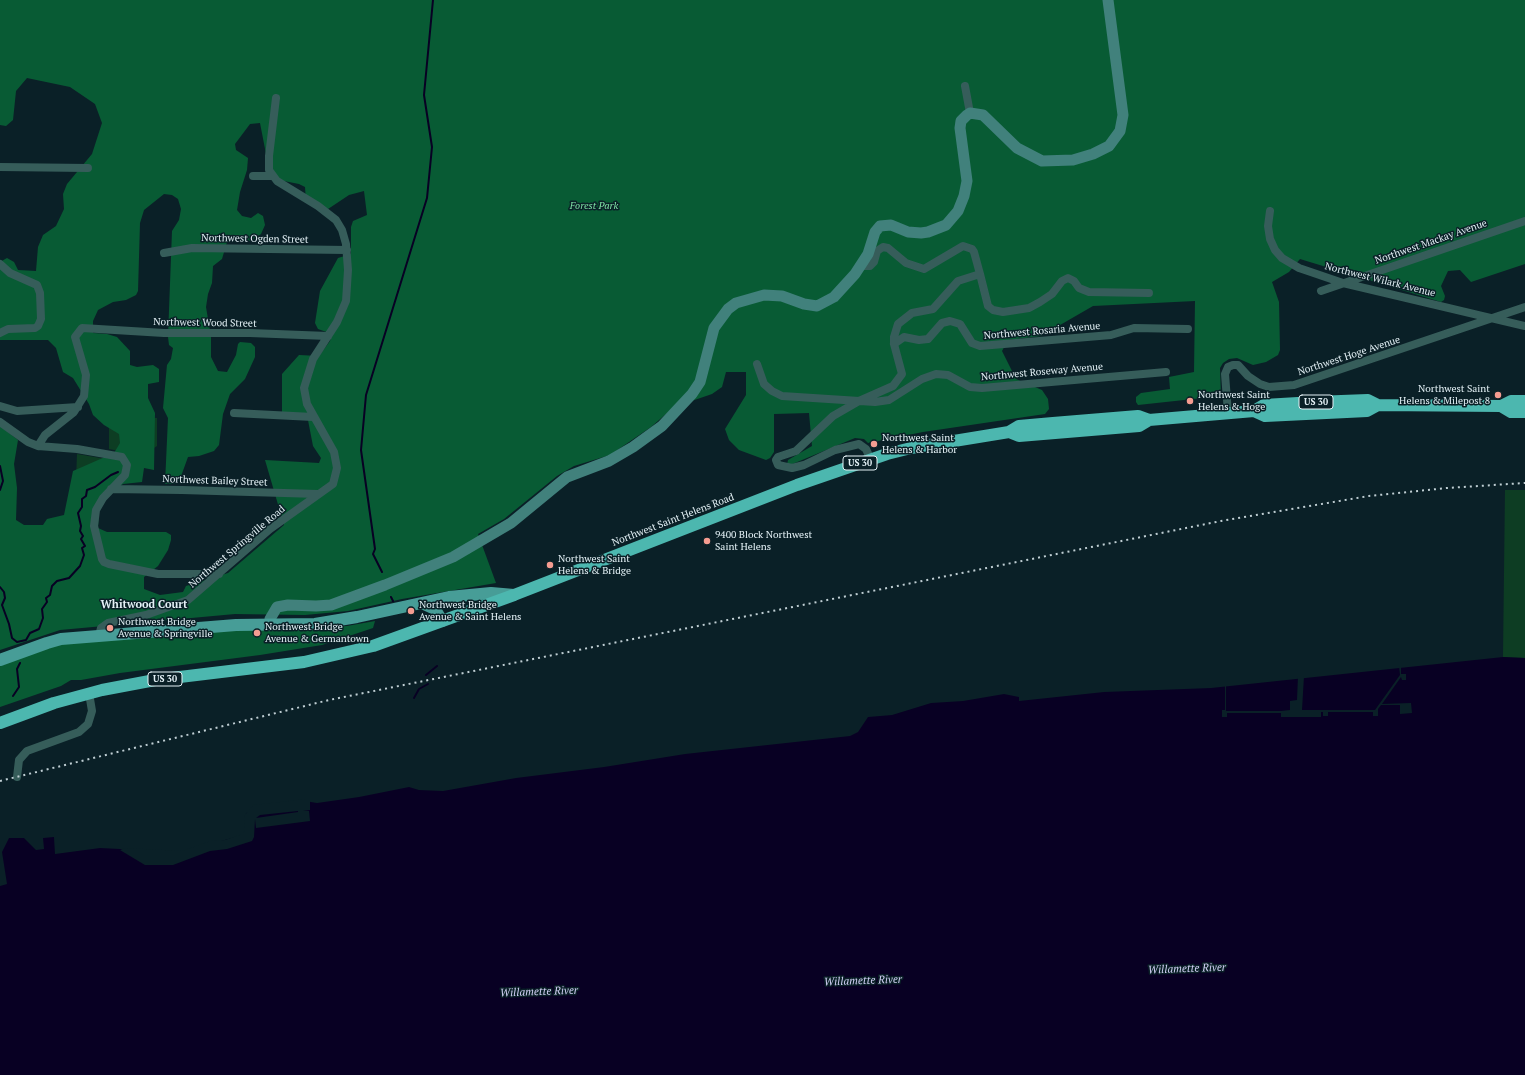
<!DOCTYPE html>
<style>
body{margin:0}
canvas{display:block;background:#0a2027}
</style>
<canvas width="1525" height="1075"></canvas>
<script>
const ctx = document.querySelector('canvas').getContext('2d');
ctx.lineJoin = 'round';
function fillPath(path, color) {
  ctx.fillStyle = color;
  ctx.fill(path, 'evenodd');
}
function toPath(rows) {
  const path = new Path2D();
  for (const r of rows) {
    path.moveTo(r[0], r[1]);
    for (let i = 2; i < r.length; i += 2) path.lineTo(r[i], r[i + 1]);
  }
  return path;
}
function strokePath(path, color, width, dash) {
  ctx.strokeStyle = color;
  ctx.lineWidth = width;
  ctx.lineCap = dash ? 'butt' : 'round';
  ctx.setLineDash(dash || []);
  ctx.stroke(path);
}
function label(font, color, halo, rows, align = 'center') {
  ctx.font = font + ' "PT Serif",serif';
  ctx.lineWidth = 3;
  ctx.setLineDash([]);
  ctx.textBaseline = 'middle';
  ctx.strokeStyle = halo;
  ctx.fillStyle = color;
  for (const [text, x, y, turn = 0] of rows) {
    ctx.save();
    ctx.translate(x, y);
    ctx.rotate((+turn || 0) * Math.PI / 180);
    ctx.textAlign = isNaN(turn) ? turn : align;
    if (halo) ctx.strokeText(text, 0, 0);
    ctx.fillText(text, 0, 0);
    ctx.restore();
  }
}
fillPath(toPath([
 [109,417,157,418,157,446,151,450,125,452,109,449],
 [77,454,118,461,76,481],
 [1505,490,1525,490,1525,658,1503,657]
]), '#0d3d23');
fillPath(toPath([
 [0,0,1525,0,1525,264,1471,282,1460,270,1448,271,1441,286,1445,296,1444,300,1441,302,1300,259,1289,272,1272,282,1279,302,1280,350,1278,355,1266,362,1253,365,1237,358,1229,359,1223,363,1220,368,1221,396,1138,405,1136,402,1136,397,1141,393,1170,389,1169,377,1194,372,1195,301,1093,306,1041,336,1008,340,1002,351,1016,379,1042,390,1048,399,1049,409,1045,414,923,432,868,443,864,439,855,438,790,465,787,465,788,460,812,446,809,413,774,414,774,452,770,458,766,460,739,450,729,440,725,429,746,395,746,372,726,372,722,387,712,394,674,407,651,427,610,455,574,466,557,476,504,519,478,534,496,583,402,599,348,611,305,615,235,614,60,630,0,650,0,426,18,440,14,464,17,488,16,520,24,525,43,525,47,519,64,515,73,471,114,453,120,443,119,434,104,425,93,415,89,404,73,378,63,372,56,348,48,340,0,340,0,262,7,258,14,262,18,270,36,271,38,247,43,235,56,226,64,209,63,194,67,184,92,154,102,123,95,104,70,87,27,78,16,91,13,120,6,126,0,125],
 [260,123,267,159,279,180,299,184,305,187,306,201,328,209,349,195,364,191,367,215,353,221,351,227,351,254,338,258,320,291,315,323,318,329,332,334,330,341,319,356,299,355,282,374,282,412,307,415,313,446,321,458,319,463,265,460,284,525,228,573,186,586,183,592,160,595,144,589,144,577,158,566,168,550,171,540,171,535,166,532,107,532,98,528,99,511,104,501,123,484,142,482,144,468,154,470,155,413,148,398,148,384,159,382,159,369,153,365,137,367,130,365,130,351,117,337,107,334,93,333,93,321,98,310,113,302,126,300,136,295,138,291,140,223,144,210,164,194,172,195,178,199,181,209,179,220,172,231,168,337,169,345,173,348,171,359,167,365,163,408,168,418,165,484,176,484,180,479,188,457,199,456,214,451,219,445,223,414,230,394,245,379,255,357,255,347,251,343,240,342,238,344,236,355,227,372,218,371,211,357,211,337,206,307,208,294,212,283,213,266,222,259,227,242,250,241,261,234,265,225,263,216,258,213,251,218,242,216,237,210,240,192,247,170,248,158,236,150,235,144,250,124],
 [375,621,373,628,322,645,260,655,120,673,81,680,71,680,61,686,0,707,0,666,46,648,67,643,236,628,315,628,347,626]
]), '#085b34');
fillPath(toPath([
 [1503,657,1525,658,1525,1075,0,1075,0,886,7,884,2,852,9,838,24,838,36,850,44,849,43,838,54,837,55,854,100,848,181,852,243,835,245,832,246,813,305,801,317,803,359,797,409,787,419,790,443,791,516,778,604,767,685,754,850,736,858,732,868,717,892,715,931,703,963,701,1004,694,1019,697,1019,701,1104,692,1211,688]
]), '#080023');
fillPath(toPath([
 [1399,666,1401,666,1401,674,1406,674,1406,680,1402,680,1401,677,1382,704,1411,703,1412,713,1400,714,1400,705,1381,705,1378,709,1378,716,1373,716,1373,712,1328,712,1328,716,1323,716,1323,712,1321,712,1321,717,1281,717,1281,713,1227,713,1227,717,1222,717,1222,710,1225,710,1225,685,1226,685,1226,711,1281,711,1290,710,1290,701,1297,700,1298,676,1304,676,1302,710,1375,710,1400,675],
 [306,799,310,799,310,810,303,811,309,811,310,821,256,828,255,819,254,837,252,841,227,849,210,851,173,865,145,865,120,850,125,848,182,851,210,841,225,840,242,834,245,830,244,816,253,805],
 [298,811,298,812,256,818,260,815]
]), '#0a2027');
strokePath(toPath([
 [0,466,3,481,0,490],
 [382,572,373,554,375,549,361,450,366,395,427,198,432,147,424,95,433,0],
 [0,587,4,592,5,598,2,605,9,624,12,638,17,642,26,640,30,633,39,629,43,618,42,609,47,602,46,598,50,595,52,586,57,581,69,578,80,566,84,555,82,548,85,546,81,539,83,536,80,531,81,526,78,513,82,507,82,499,86,496,87,490,95,487,111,475,118,472],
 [391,597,393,601],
 [426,675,437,666],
 [13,696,19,687,17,669,20,663],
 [414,698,419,689,428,684]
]), '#080023', 2);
strokePath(toPath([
 [965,86,970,113],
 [0,167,88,168],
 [253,176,272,176],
 [1270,211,1268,226,1270,239,1275,250,1282,258,1299,268,1343,283,1525,326],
 [164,253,192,248,347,250],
 [0,264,10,273,37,285,40,293,41,319,38,326,35,328,8,329,0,333],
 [860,266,870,266,874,262,877,251,883,247,888,248,906,263,924,269,963,246,972,249,974,252,980,274,958,281,933,309,912,313,898,324,894,337,894,344,902,374,893,386,859,401,833,416,796,451,778,457,776,460,778,465,792,468,804,465,835,450,859,444,866,449,871,460],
 [980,274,988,306,993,310,1003,312,1029,308,1040,302,1052,294,1062,281,1068,278,1074,281,1079,288,1089,292,1149,293],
 [1321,291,1525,221],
 [894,344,904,337,919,340,928,339,942,323,950,321,960,324,972,343,980,346,1111,335,1134,328,1188,329],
 [757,364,764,384,772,391,782,396,875,402,889,400,922,379,936,374,948,375,970,387,982,388,1166,372],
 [0,406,17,411,78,407],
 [234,413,313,417],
 [1228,413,1225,374,1228,367,1233,365,1238,365,1248,376,1260,384,1269,387,1294,385,1525,307],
 [0,422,28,442,38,446,77,449,122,457,127,465,125,475,103,498,96,510,94,526,102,559,104,562,109,564,158,574,219,574],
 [38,446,45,435,74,412,84,396,86,375,75,337,82,328,164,333,250,333,328,336],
 [111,489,182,490,318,494],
 [99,636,101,628,108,623,146,615,188,600,270,529,333,484,337,468,334,452,307,404,304,388,313,359,337,322,346,301,348,270,346,244,342,230,336,220,318,206,277,181,269,170,269,156,276,98],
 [17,777,19,760,27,751,79,732,88,724,92,711,89,693]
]), '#365d5a', 8);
strokePath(toPath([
 [270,625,270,619,277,607,288,605,316,606,331,605,385,585,453,557,511,523,567,477,609,461,633,447,662,426,692,394,700,382,714,328,728,309,736,303,764,295,782,296,804,304,817,306,834,297,855,274,868,254,875,232,880,226,891,225,908,232,921,233,928,232,946,225,958,211,964,196,967,181,960,128,961,121,967,115,970,113,983,115,1017,148,1042,161,1073,160,1093,154,1109,146,1120,131,1123,115,1108,0]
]), '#41817c', 11);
strokePath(toPath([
 [422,603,435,609,442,621],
 [0,660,47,643,61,639,236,625,315,624,357,617,449,597,491,593,514,595]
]), '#479d97', 12);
strokePath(toPath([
 [1501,406,1511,412,1525,412],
 [1254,411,1265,416,1367,411,1378,405,1501,406,1511,401,1525,401],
 [1009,432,1019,436,1139,426,1149,420],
 [0,723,54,703,102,690,155,680,304,662,373,646,514,595,797,485,887,454,911,448,1009,432,1019,426,1053,423,1138,416,1149,420,1254,411,1264,405,1315,402,1368,400,1378,405]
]), '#4cb7af', 12);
strokePath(toPath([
 [0,781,329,700,1221,521,1369,496,1447,488,1525,483]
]), '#c0cfd4', 2, [2, 4]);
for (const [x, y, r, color] of [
 [1498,395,4,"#f59c91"],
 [1190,401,4,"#f59c91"],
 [874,444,4,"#f59c91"],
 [707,541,4,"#f59c91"],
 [550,565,4,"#f59c91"],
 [411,611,4,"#f59c91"],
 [110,628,4,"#f59c91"],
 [257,633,4,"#f59c91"]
]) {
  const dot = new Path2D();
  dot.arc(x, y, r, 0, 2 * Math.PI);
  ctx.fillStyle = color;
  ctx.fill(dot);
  strokePath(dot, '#0a2027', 1.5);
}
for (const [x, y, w] of [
 [1316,402,34],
 [860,463,34],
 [165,679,34]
]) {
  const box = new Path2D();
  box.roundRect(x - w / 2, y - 7, w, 14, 3);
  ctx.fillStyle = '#0a2027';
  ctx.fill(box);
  strokePath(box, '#e4f1f6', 1);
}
label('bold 9px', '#e4f1f6', null, [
 ["US 30",1316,402],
 ["US 30",860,463],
 ["US 30",165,679]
]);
label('italic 10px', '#7ee2a5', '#0a2027', [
 ["Forest Park",594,206]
]);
label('10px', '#e4f1f6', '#0a2027', [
 ["Northwest Ogden Street",255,239,1],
 ["Northwest Mackay Avenue",1431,242,-19],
 ["Northwest Wilark Avenue",1380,280,14],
 ["Northwest Wood Street",205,323,1],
 ["Northwest Rosaria Avenue",1042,331,-5],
 ["Northwest Hoge Avenue",1349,356,-18],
 ["Northwest Roseway Avenue",1042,372,-5],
 ["Northwest Bailey Street",215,481,2],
 ["Northwest Saint Helens Road",673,520,-21],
 ["Northwest Springville Road",237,547,-40]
]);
label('10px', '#e4f1f6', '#0a2027', [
 ["Northwest Saint",1490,389,"right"],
 ["Helens & Milepost 8",1490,401,"right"],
 ["Northwest Saint",1198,395],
 ["Helens & Hoge",1198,407],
 ["Northwest Saint",882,438],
 ["Helens & Harbor",882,450],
 ["9400 Block Northwest",715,535],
 ["Saint Helens",715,547],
 ["Northwest Saint",558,559],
 ["Helens & Bridge",558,571],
 ["Northwest Bridge",419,605],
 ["Avenue & Saint Helens",419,617],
 ["Northwest Bridge",118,622],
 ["Avenue & Springville",118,634],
 ["Northwest Bridge",265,627],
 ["Avenue & Germantown",265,639]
], 'left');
label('bold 11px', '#e4f1f6', '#0a2027', [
 ["Whitwood Court",144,605]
]);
label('italic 11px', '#d1cff4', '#0a2027', [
 ["Willamette River",1187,969,-2],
 ["Willamette River",863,981,-2],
 ["Willamette River",539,992,-2]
]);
</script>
